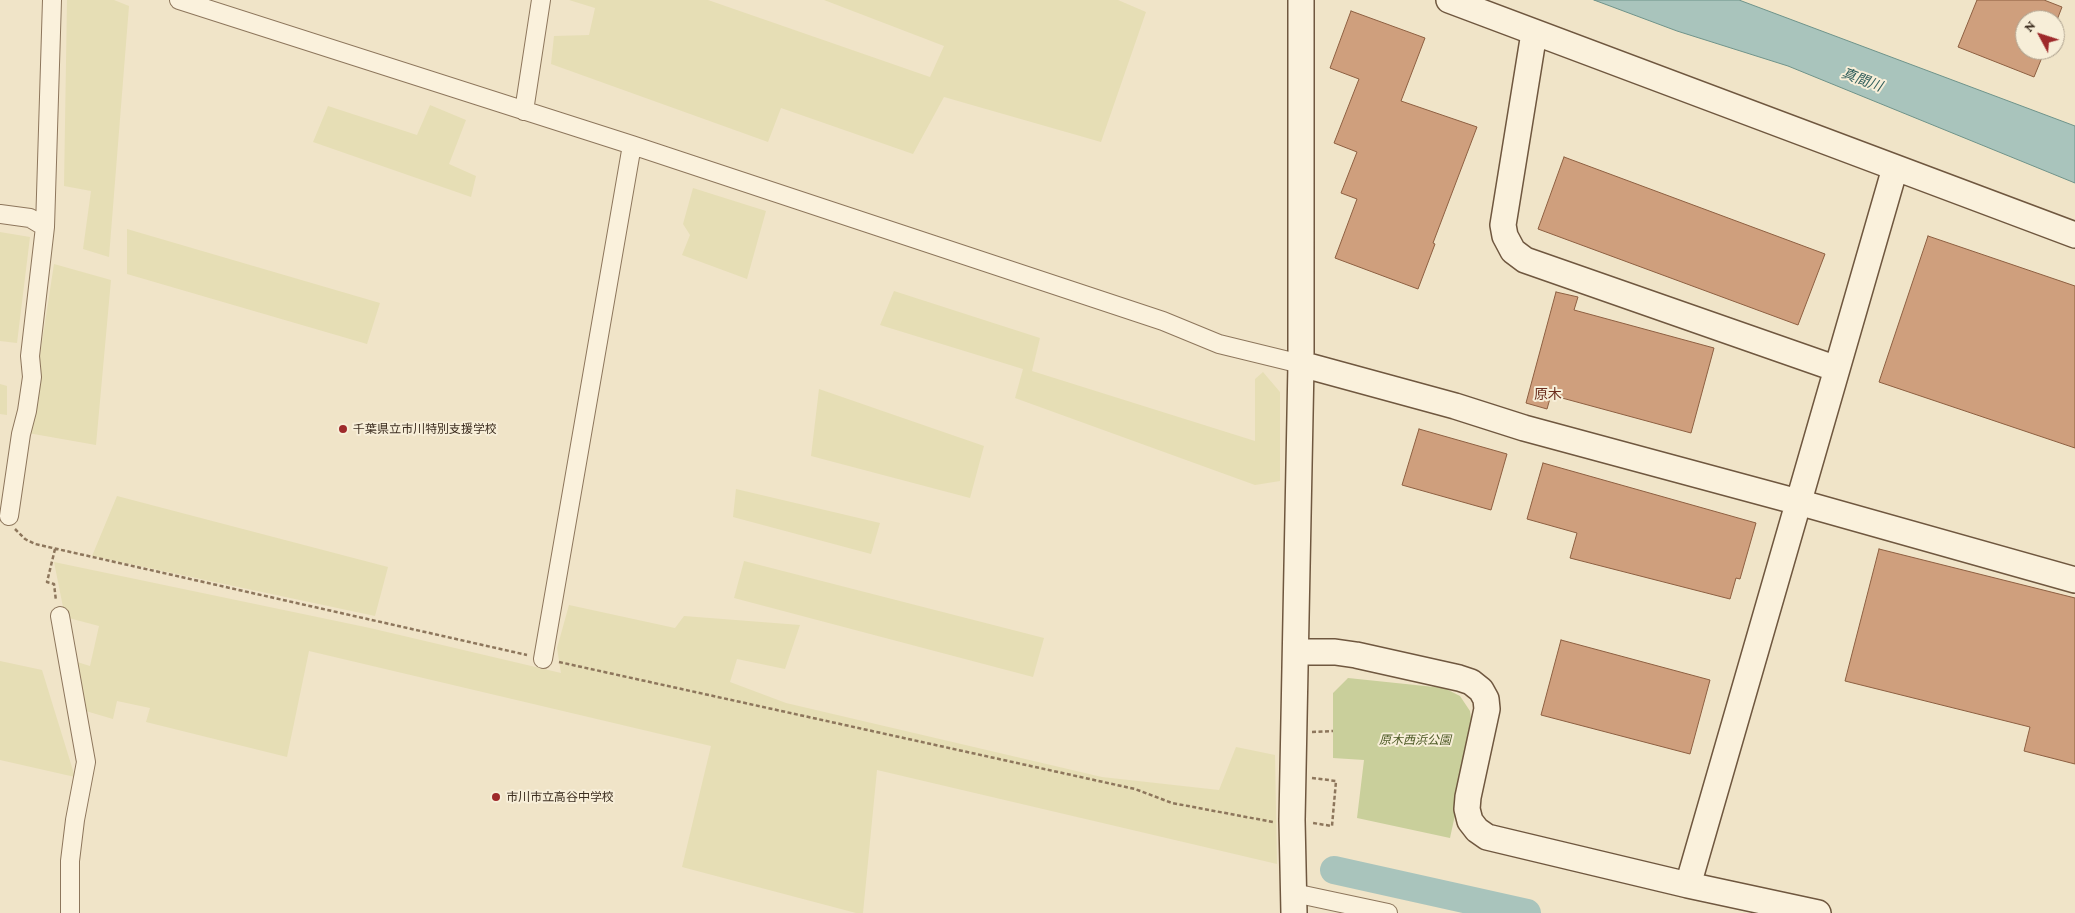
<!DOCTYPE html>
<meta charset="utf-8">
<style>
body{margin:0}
#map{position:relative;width:2075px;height:913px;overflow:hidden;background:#f0e4c8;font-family:"Crimson Pro",serif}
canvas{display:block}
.north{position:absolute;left:2015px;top:10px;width:50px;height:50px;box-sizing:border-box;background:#f7eed8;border:1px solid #ada18e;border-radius:50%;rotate:310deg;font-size:14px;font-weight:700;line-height:20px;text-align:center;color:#3d2e20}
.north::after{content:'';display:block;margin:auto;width:18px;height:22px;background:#9e2a2b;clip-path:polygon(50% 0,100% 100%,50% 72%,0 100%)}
</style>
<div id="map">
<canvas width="2075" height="913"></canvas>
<div class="north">N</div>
</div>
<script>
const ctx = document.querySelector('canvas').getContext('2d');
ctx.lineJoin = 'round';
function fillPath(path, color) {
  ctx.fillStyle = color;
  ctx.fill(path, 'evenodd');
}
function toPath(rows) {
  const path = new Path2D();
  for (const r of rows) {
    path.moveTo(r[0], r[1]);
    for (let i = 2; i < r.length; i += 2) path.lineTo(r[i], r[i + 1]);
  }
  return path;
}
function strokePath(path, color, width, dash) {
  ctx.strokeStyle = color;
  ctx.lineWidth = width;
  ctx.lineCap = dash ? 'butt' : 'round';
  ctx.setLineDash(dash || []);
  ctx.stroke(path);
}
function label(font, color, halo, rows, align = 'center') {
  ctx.font = font + ' "Crimson Pro","Noto Sans JP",serif';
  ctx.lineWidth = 4;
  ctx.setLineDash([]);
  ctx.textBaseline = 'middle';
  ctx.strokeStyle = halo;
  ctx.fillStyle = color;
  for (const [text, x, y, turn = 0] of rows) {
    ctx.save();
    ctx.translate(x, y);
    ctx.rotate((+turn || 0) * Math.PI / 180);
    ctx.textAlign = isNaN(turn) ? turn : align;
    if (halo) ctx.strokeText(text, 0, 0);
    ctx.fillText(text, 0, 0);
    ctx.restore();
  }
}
fillPath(toPath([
 [67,0,114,0,129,6,109,257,83,249,91,191,64,186],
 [569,0,708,0,930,77,944,46,824,0,1118,0,1146,12,1101,142,944,97,913,154,781,108,768,142,551,64,554,36,589,35,595,8],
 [430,105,466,120,449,164,476,176,471,197,313,142,328,106,417,135],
 [693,188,766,211,747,279,682,255,690,235,683,224],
 [127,229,380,303,367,344,127,274],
 [0,232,30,237,17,343,0,341],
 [54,264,111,280,96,445,28,433],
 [894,291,1040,338,1032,371,1255,441,1255,379,1263,372,1280,392,1280,481,1255,485,1015,398,1023,369,880,325],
 [0,384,7,386,7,415,0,414],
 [819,389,984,446,970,498,811,456],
 [736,489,880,523,871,554,733,517],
 [117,496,388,567,375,616,92,556],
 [744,561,1044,638,1033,677,734,598],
 [54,562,370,628,561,673,557,648,569,605,675,628,684,616,800,625,785,669,737,659,730,682,786,703,1102,777,1219,790,1236,747,1275,755,1277,864,877,770,863,913,856,913,682,867,711,746,309,651,287,757,146,722,150,708,117,701,113,719,79,709,74,661,90,666,99,626,65,617],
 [0,661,42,670,75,777,0,760]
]), '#e6deb5');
fillPath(toPath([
 [1348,678,1444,688,1460,696,1470,711,1473,732,1450,838,1357,818,1364,760,1333,758,1333,693]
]), '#c9cf9b');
const water = toPath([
 [1594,0,1739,0,2075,126,2075,183,1788,66,1677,31,1594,0]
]);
fillPath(water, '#a9c4bc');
strokePath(water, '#6f938a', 1);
strokePath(toPath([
 [1334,870,1527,913]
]), '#a9c4bc', 28);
const building = toPath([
 [1977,0,2044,0,2062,7,2057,20,2025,20,2025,50,2045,50,2034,77,1958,47,1977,0],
 [1351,11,1425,38,1401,101,1477,127,1433,243,1435,244,1418,289,1335,258,1357,199,1341,193,1357,152,1334,143,1359,79,1330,68,1351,11],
 [1564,157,1825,254,1798,325,1538,229,1564,157],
 [1928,236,2075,286,2075,448,1879,382,1928,236],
 [1556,292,1578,297,1574,310,1714,348,1691,433,1551,395,1547,409,1526,403,1556,292],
 [1419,429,1507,454,1491,510,1402,485,1419,429],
 [1543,463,1756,523,1740,579,1736,578,1730,599,1570,558,1577,533,1527,519,1543,463],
 [1879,549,2075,598,2075,764,2024,751,2030,727,1845,681,1879,549],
 [1561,640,1710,680,1690,754,1541,715,1561,640]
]);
fillPath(building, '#cf9f7d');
strokePath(building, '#8d5f41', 1);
const street = toPath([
 [179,0,632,145,1163,321,1219,344,1301,364],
 [524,111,541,0],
 [0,214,30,218,45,227],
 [9,516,21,434,27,411,32,377,30,356,45,227,52,0],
 [60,616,86,762,75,820,70,861,70,913],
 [543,659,632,145],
 [1294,893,1388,913]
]);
const secondary = toPath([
 [1449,0,2075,235],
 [1534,33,1503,225,1505,236,1513,251,1525,260,1837,369],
 [1301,364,1455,406,1524,428,1798,502,2075,580],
 [1296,652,1335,652,1356,655,1459,678,1471,682,1481,690,1486,699,1487,709,1468,797,1467,809,1470,821,1477,830,1487,837,1688,885,1818,913],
 [1688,885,1895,168],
 [1294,913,1292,820,1301,364,1301,0]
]);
strokePath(street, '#8d765c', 20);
strokePath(secondary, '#6f573f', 28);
strokePath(toPath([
 [15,529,25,539,35,544,527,655],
 [55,549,47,582,54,584,56,601],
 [559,662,1135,789,1172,803,1273,822],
 [1312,732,1333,731],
 [1312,778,1336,781,1332,826,1313,823]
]), '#8d765c', 2.5, [4, 2.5]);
strokePath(street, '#faf1dc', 18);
strokePath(secondary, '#faf1dc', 25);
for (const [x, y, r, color] of [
 [343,429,5,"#9e2a2b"],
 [496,797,5,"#9e2a2b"]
]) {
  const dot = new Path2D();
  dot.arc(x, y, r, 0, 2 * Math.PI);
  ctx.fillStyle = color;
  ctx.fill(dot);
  strokePath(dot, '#f7eed8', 2);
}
label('12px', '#3d2e20', '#f7eed8', [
 ["千葉県立市川特別支援学校",353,429],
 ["市川市立高谷中学校",506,797]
], 'left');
label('italic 12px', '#4d5a26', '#f7eed8', [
 ["原木西浜公園",1415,740]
]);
label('italic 14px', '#2f5d5a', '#f7eed8', [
 ["真間川",1862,80,20]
]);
label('14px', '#6b2e1e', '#f7eed8', [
 ["原木",1548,395]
]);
</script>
